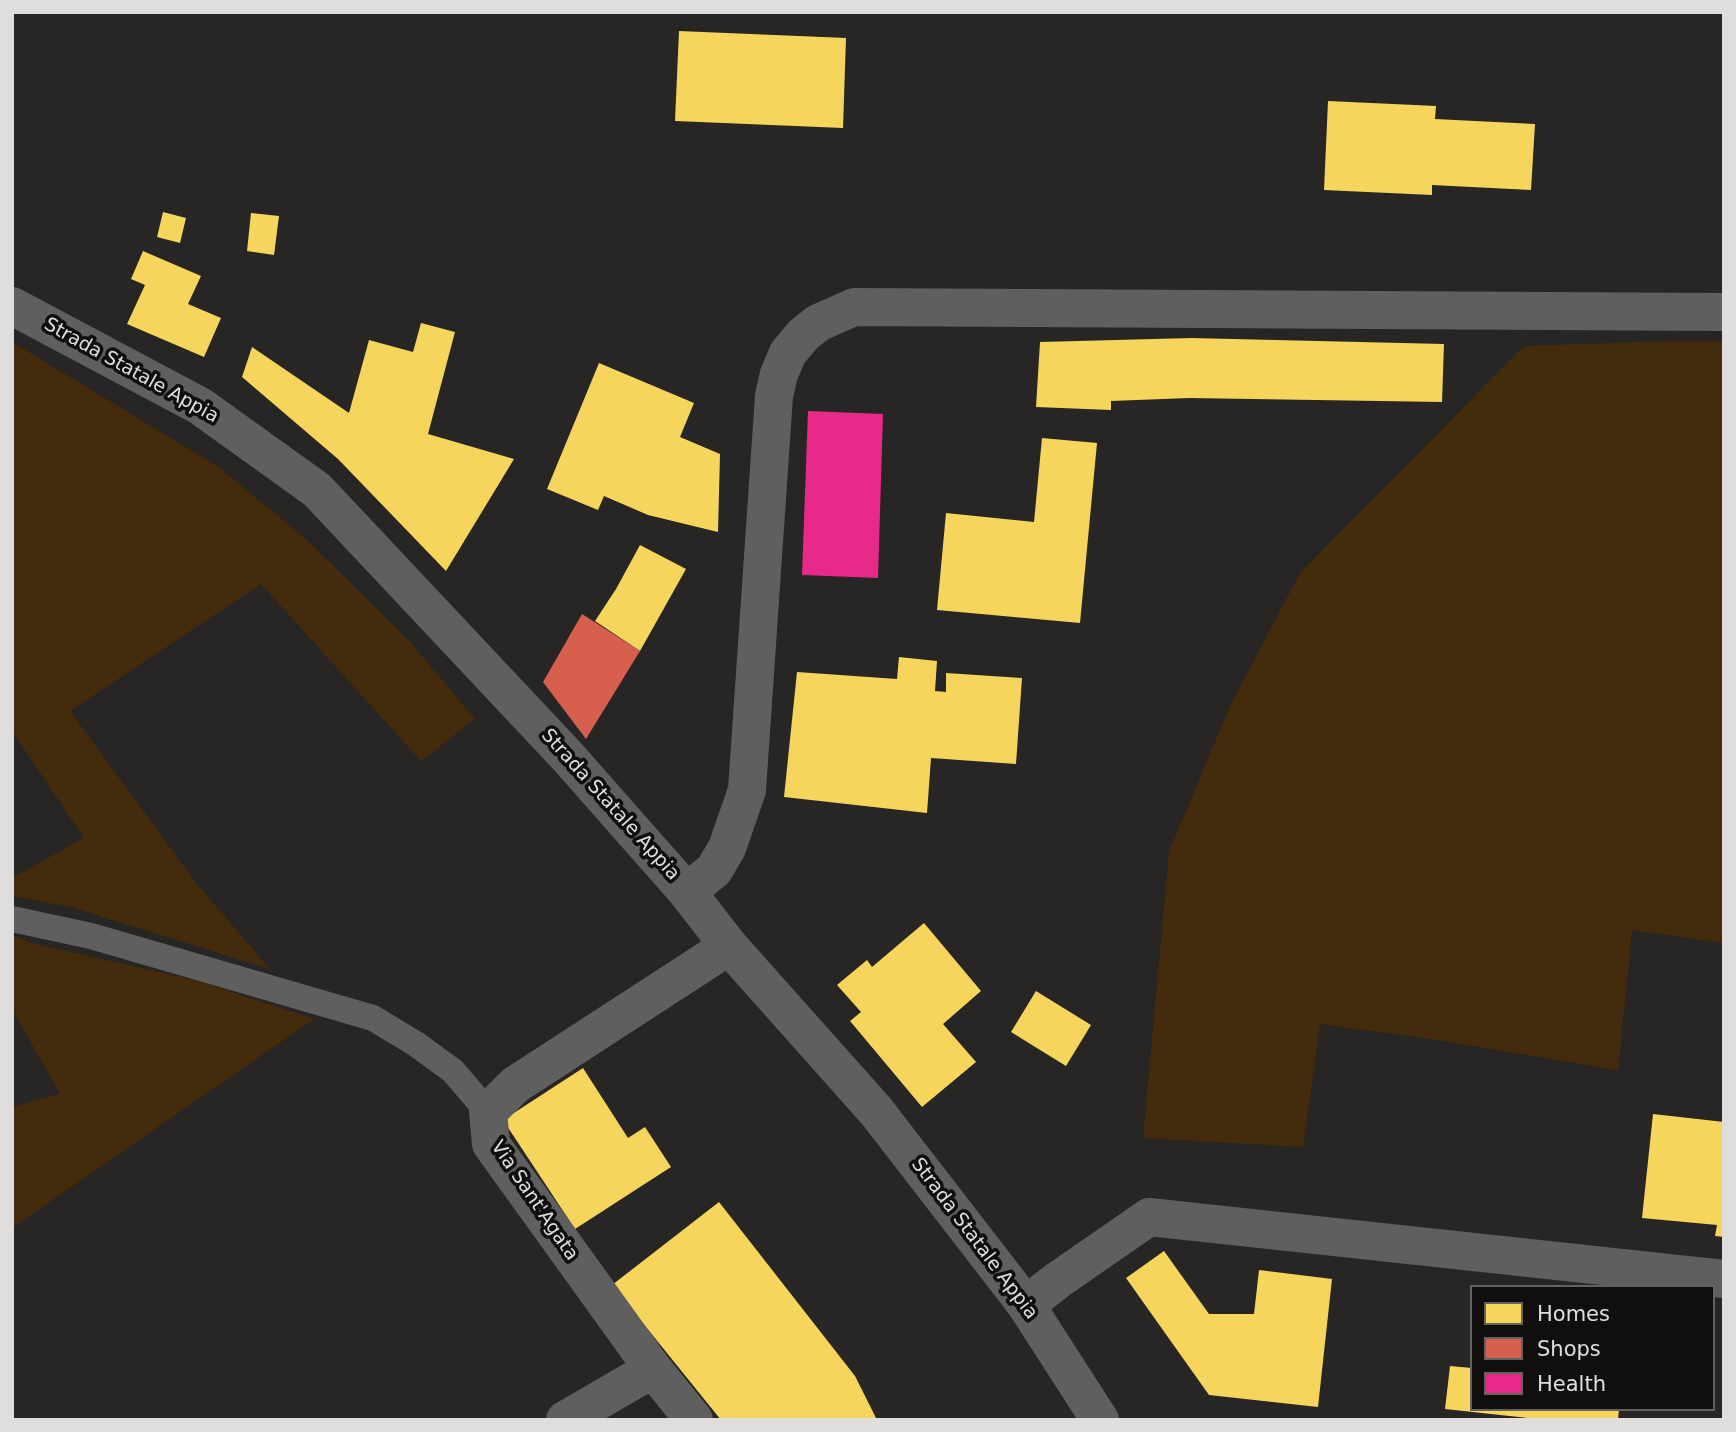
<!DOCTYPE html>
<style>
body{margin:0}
#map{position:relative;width:1736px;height:1432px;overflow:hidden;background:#282624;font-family:"DejaVu Sans",sans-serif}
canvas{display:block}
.frame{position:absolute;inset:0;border:14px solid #e0dedd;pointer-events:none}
.legend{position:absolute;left:1470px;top:1285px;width:245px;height:126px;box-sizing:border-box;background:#100f0e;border:2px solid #636261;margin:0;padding:9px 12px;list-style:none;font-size:21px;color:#e0dedd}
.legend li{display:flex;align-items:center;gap:14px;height:35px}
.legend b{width:35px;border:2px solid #636261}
</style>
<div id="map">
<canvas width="1736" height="1432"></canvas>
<div class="frame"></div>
<ul class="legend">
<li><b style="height:19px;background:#f6d55c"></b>Homes</li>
<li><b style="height:19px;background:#d6604d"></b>Shops</li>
<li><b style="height:19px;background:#e7298a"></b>Health</li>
</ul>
</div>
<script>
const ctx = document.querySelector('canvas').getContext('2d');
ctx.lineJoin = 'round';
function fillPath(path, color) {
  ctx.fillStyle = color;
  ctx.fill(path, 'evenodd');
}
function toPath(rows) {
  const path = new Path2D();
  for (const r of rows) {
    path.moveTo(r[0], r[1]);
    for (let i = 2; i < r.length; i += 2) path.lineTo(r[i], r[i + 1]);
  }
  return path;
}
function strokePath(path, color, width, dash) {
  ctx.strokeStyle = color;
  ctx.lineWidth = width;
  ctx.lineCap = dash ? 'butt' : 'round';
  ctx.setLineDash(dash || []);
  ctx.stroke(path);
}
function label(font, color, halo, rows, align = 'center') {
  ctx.font = font + ' "DejaVu Sans",sans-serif';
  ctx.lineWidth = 7;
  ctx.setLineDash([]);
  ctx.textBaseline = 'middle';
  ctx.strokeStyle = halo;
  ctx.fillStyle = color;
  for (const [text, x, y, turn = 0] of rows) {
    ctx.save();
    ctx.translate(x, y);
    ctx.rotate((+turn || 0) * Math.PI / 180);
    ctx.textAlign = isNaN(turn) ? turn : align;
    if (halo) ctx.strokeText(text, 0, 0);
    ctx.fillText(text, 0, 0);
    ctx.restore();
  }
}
fillPath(toPath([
 [1672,341,1724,341,1724,943,1632,930,1618,1070,1432,1039,1320,1024,1303,1147,1143,1138,1169,852,1230,706,1300,573,1524,346],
 [12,342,217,466,305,538,409,641,475,719,421,761,261,584,70,711,196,883,270,969,71,907,12,896,12,878,84,838,12,731],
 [12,935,31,943,198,981,314,1019,12,1228,12,1107,60,1094,12,1009]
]), '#442b0b');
fillPath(toPath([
 [679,31,846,38,843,128,675,121],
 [1328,101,1436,106,1435,119,1535,124,1531,190,1432,185,1432,195,1324,190],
 [163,212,186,218,180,243,157,237],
 [251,213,279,216,274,255,247,251],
 [143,251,201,276,188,304,221,318,204,357,127,324,145,285,131,279],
 [421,323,455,332,428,434,514,459,446,571,338,459,242,377,252,347,349,413,369,340,413,352],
 [1191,338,1444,344,1442,402,1189,398,1111,401,1111,410,1036,407,1040,342],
 [599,363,694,403,680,437,720,454,718,532,648,515,604,496,598,510,547,489],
 [1042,438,1097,443,1080,623,937,610,946,513,1034,522],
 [640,545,686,569,640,651,595,621,616,589],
 [899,657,937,661,935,691,946,692,946,673,1022,678,1016,764,931,758,927,813,784,797,797,672,897,679],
 [924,923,981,991,943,1024,976,1062,922,1107,850,1021,861,1012,837,985,867,960,872,967],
 [1036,991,1091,1025,1066,1066,1011,1032],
 [583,1068,628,1138,645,1127,671,1167,575,1229,503,1120],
 [1653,1114,1724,1122,1724,1237,1715,1236,1717,1225,1642,1218],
 [719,1202,855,1376,877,1420,721,1420,612,1285],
 [1164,1251,1209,1314,1254,1314,1259,1270,1332,1279,1318,1407,1209,1395,1126,1278],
 [1450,1366,1472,1368,1472,1409,1619,1409,1618,1420,1528,1420,1528,1418,1445,1409]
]), '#f6d55c');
fillPath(toPath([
 [582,614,640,651,586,739,543,682]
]), '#d6604d');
fillPath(toPath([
 [808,411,883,414,878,578,802,575]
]), '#e7298a');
strokePath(toPath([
 [12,919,91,936,373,1018,416,1044,453,1071,488,1112]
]), '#5f5f5f', 26);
strokePath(toPath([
 [1026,1305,1058,1280,1149,1217,1724,1279],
 [565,1420,653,1369],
 [694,1420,653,1369,491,1144,488,1112,515,1085,729,946]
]), '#5f5f5f', 38);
strokePath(toPath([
 [12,306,200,406,317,490,567,756,687,892,729,946,876,1111,1026,1305,1100,1420],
 [687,892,714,870,727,848,747,790,774,396,779,374,788,353,803,335,818,323,854,307,1724,312]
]), '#5f5f5f', 38);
label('19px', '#e0dedd', '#100f0e', [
 ["Strada Statale Appia",131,371,29],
 ["Strada Statale Appia",610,805,48],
 ["Via Sant'Agata",534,1201,56],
 ["Strada Statale Appia",974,1239,53]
]);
</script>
